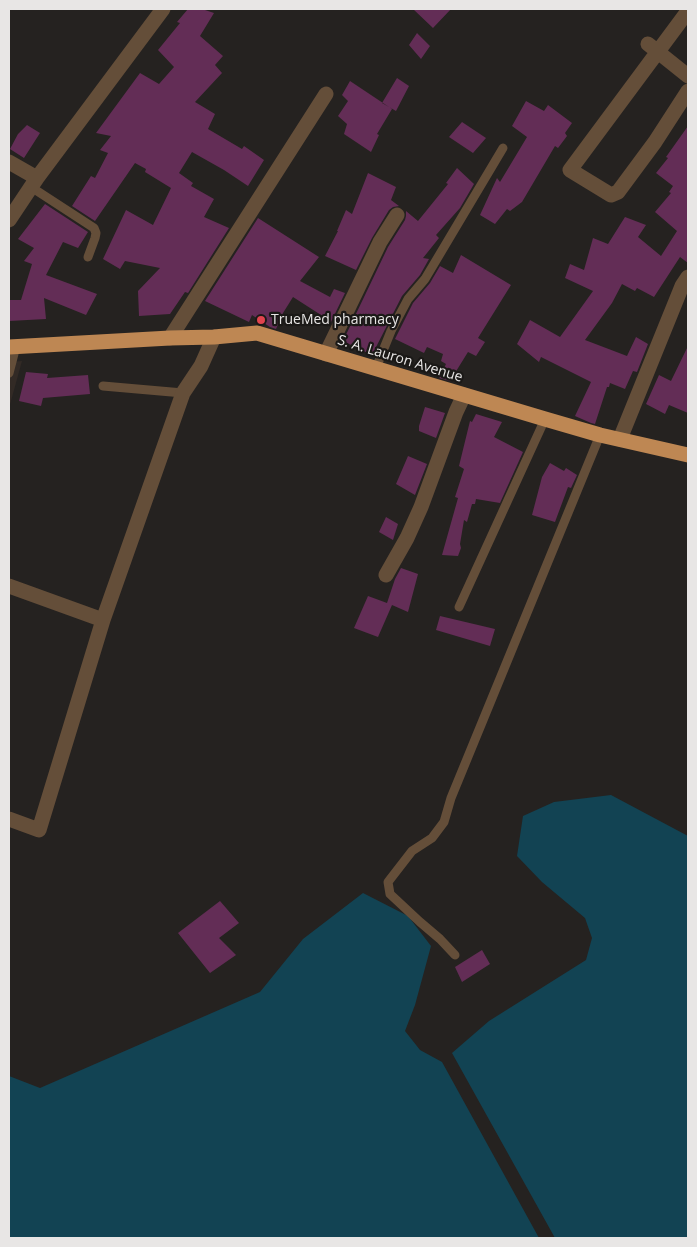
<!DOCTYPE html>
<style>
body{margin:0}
#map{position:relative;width:697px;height:1247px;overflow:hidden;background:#252220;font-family:"Open Sans",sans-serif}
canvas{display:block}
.frame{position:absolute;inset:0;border:10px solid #e8e6e5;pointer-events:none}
</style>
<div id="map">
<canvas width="697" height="1247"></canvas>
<div class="frame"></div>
</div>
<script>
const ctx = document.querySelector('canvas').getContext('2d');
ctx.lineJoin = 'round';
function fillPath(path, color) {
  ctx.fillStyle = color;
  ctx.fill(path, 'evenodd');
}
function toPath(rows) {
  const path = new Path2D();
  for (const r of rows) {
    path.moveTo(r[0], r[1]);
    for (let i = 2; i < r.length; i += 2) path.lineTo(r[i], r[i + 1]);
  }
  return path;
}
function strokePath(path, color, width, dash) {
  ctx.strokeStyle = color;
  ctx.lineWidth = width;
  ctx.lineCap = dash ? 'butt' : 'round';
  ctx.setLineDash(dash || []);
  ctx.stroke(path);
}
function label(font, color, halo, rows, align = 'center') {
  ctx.font = font + ' "Open Sans",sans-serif';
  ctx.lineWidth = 4.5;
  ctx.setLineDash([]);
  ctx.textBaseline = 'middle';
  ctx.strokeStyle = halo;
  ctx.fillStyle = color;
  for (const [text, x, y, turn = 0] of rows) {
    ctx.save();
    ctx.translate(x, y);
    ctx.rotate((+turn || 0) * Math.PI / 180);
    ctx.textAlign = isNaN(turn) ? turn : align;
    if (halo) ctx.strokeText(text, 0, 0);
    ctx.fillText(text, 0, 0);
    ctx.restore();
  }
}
fillPath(toPath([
 [22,361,9,408,9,362]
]), '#322a25');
fillPath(toPath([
 [611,795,688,836,688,1238,555,1238,452,1053,489,1021,586,960,592,938,585,918,542,882,517,856,523,816,554,802],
 [363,893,408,916,431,946,415,1005,405,1031,420,1050,442,1062,539,1238,9,1238,9,1076,40,1088,260,992,303,939]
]), '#124353');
fillPath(toPath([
 [188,9,202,9,214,13,200,36,223,56,215,65,222,73,195,102,215,114,208,129,242,149,244,146,264,160,248,186,224,170,192,152,179,173,193,183,191,186,214,199,204,217,229,228,188,293,185,292,170,314,139,316,138,291,160,268,125,261,120,269,103,259,126,210,153,225,171,188,145,172,146,169,135,163,95,221,72,206,91,176,95,178,108,153,100,150,111,136,96,133,140,73,159,84,174,67,158,50,180,23,177,22],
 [413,9,451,9,433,28],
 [417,33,430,46,421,59,409,45],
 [397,78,409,86,396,111,382,103],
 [350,81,392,109,377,134,379,135,371,152,344,134,347,124,338,116,348,101,342,95],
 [526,101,544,111,548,105,572,123,565,133,567,136,558,148,555,146,522,202,510,211,507,209,495,224,480,215,497,178,500,182,527,137,512,126],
 [462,122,486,138,473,153,449,137],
 [27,125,40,133,24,158,10,149,18,134],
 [688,126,688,263,680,257,654,297,637,288,635,291,622,284,612,303,585,340,627,356,636,337,648,344,637,372,633,371,625,389,610,383,609,387,607,387,595,424,591,423,575,416,591,382,541,357,539,362,517,344,530,320,560,337,593,291,565,278,570,264,584,270,593,238,608,244,625,217,646,225,638,237,661,256,677,231,655,212,671,193,669,192,673,186,656,173,668,158,666,157],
 [457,168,474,184,460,208,436,235,439,238,423,258,429,259,420,275,402,296,372,355,343,341,388,247,405,220,406,216,406,211,418,221,448,184,446,183],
 [368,173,396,187,391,200,399,206,393,207,389,210,372,238,356,270,325,256,338,231,337,231,346,210,352,214],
 [45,204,88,232,78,248,63,242,46,275,97,294,86,315,44,298,46,319,9,321,9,300,21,300,32,264,24,261,34,248,18,239],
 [258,218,319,257,300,281,330,297,334,289,345,293,331,322,320,317,321,315,293,297,283,313,276,329,270,327,252,315,249,322,205,301],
 [461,255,511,285,478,338,485,342,476,356,468,352,450,381,439,378,446,364,441,361,443,354,427,347,424,353,395,339,413,303,430,283,440,266,453,273],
 [688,346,688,413,669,405,665,414,646,404,659,375,671,381],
 [26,372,48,374,47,378,88,375,90,394,43,398,41,406,19,401],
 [425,407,445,413,436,438,419,431,419,426],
 [476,414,502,422,494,437,523,452,500,503,476,499,475,504,472,504,467,522,464,520,460,544,461,548,458,556,442,555,458,498,455,497,464,469,459,466,470,421,472,422],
 [408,456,427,464,415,495,396,484],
 [550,463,564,471,566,468,577,475,571,488,568,487,555,522,532,515,542,477],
 [386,517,398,524,393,540,379,532],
 [401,568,418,574,408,612,392,605,378,637,354,628,368,596,387,603,395,579],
 [440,616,495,629,490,646,436,630],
 [220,901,239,923,219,938,236,955,210,973,178,933],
 [482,950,490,964,462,982,455,967]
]), '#632d56');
strokePath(toPath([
 [31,187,94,228,96,233,95,238,88,257],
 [376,368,391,331,408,299,425,279,503,148],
 [9,373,16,346],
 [103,386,183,393],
 [459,607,545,419],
 [455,955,440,939,420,922,390,894,388,882,412,851,432,838,444,822,451,798,600,435]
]), '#644e39', 9);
strokePath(toPath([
 [688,11,570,170,611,195,618,192,655,142,688,91],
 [648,44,688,76],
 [9,162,37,178],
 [9,220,37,178,163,9],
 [170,338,326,94],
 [326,354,380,242,397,215],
 [620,439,682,286,688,277],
 [386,575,407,538,421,507,456,412,464,395],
 [9,586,103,620],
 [9,819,39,830,103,620,183,393,201,366,214,337]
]), '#644e39', 15);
strokePath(toPath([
 [9,347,170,338,214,337,257,333,545,419,600,435,688,455]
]), '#be8753', 15);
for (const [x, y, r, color] of [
 [261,320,5,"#e0444e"]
]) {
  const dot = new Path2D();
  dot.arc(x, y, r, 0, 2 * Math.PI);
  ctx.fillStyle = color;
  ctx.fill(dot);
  strokePath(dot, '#1b1917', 2);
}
label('14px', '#e8e6e5', '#1b1917', [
 ["TrueMed pharmacy",271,320]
], 'left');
label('14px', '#e8e6e5', '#1b1917', [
 ["S. A. Lauron Avenue",400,359,17]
]);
</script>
